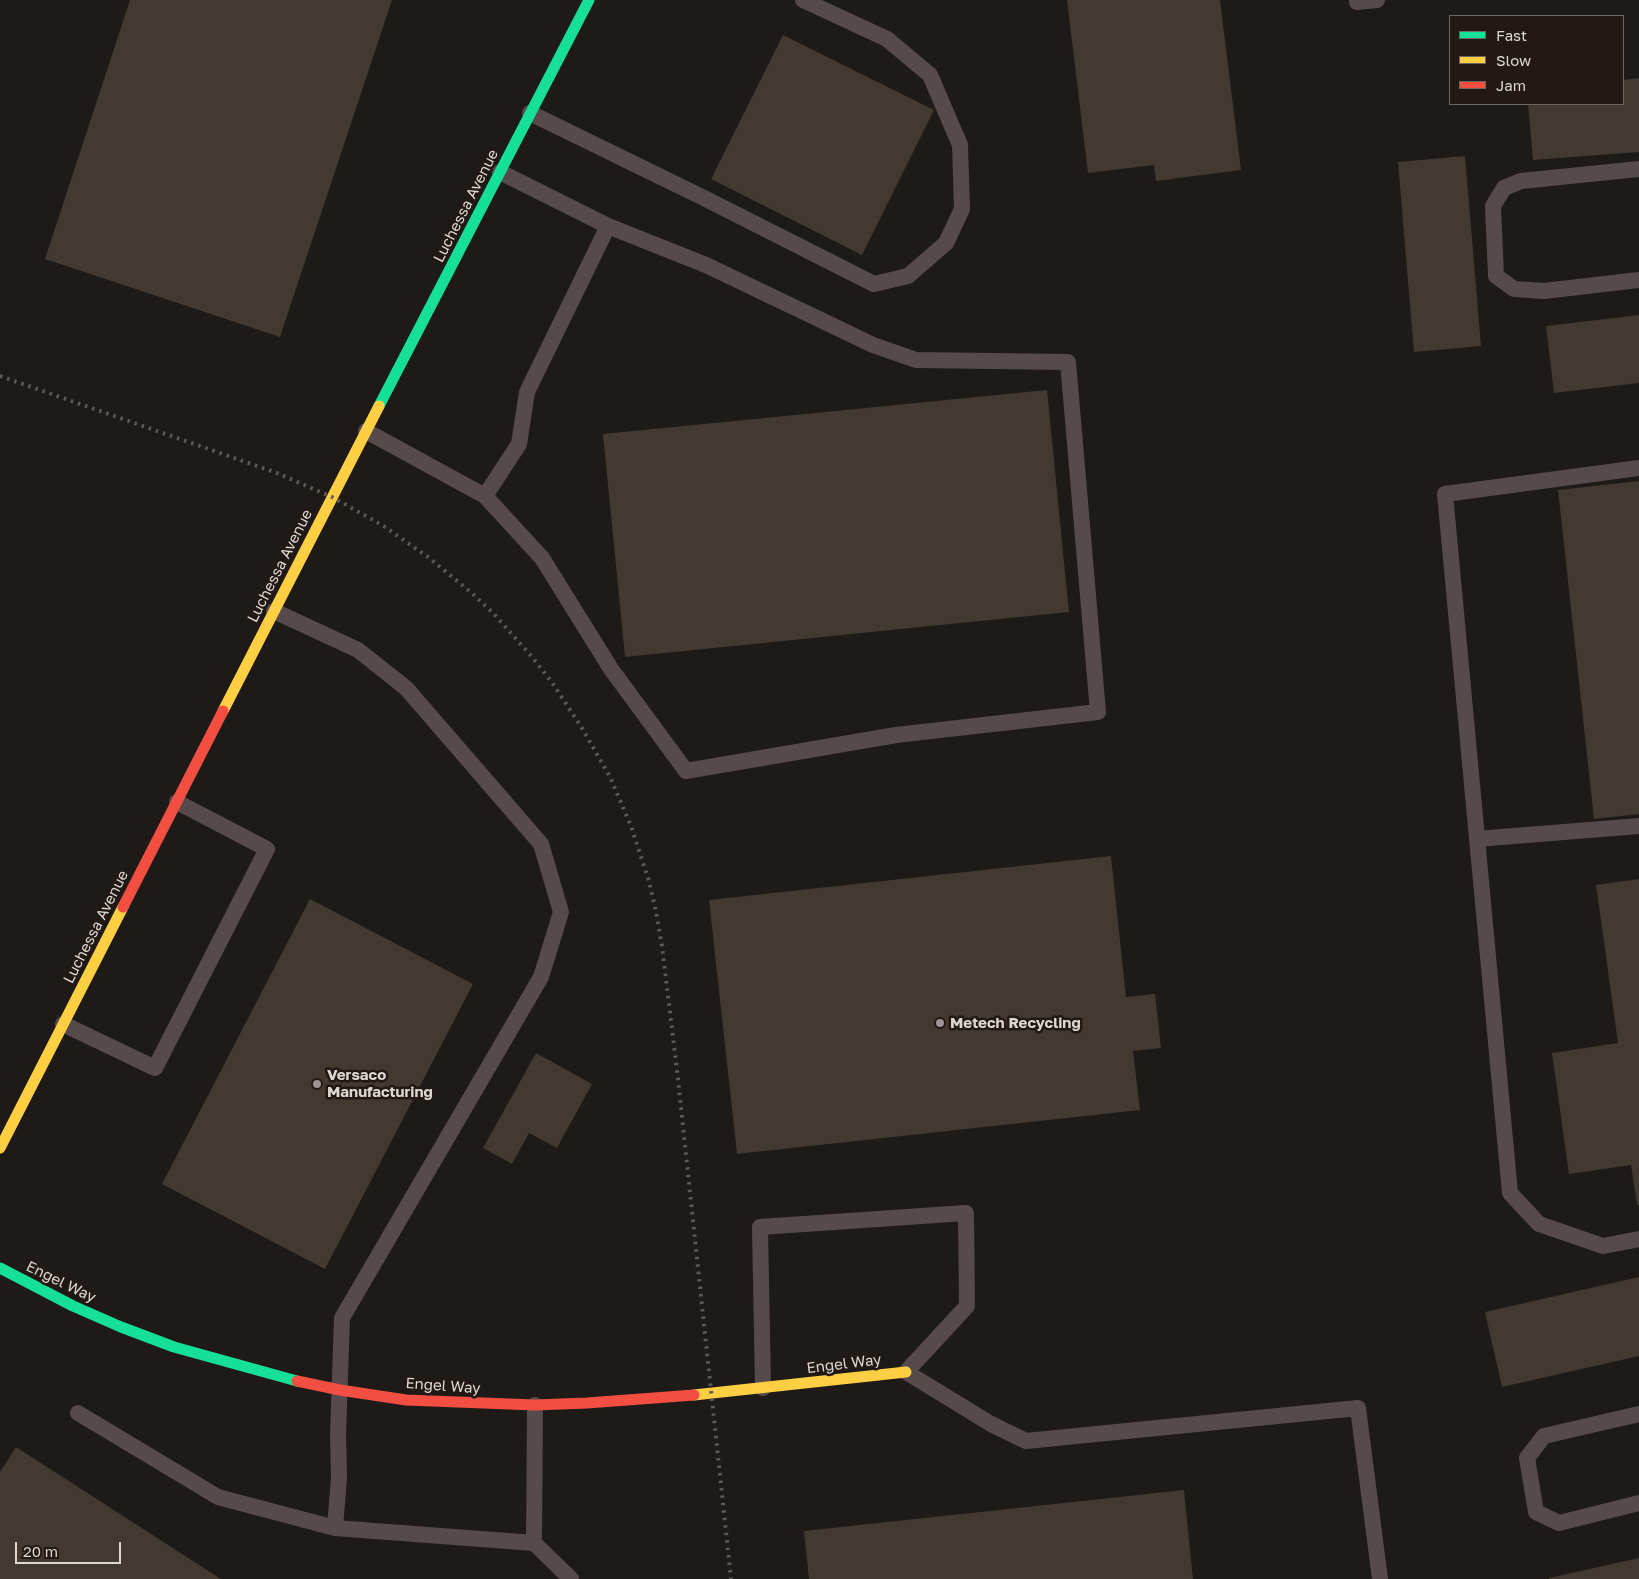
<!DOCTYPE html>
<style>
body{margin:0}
#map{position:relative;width:1639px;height:1579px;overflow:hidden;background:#1e1a18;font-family:"Golos Text",sans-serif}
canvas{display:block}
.legend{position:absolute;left:1449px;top:15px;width:175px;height:90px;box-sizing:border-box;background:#221914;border:1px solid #6d6560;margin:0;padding:6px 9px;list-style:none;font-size:15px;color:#ddd7d3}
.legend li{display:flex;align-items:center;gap:10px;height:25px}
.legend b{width:25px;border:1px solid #6d6560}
.scale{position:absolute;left:15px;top:1542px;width:106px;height:22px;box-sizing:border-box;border:2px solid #ddd7d3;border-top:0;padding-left:6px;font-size:15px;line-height:18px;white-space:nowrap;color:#ddd7d3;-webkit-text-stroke:4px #221914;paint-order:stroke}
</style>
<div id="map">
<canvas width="1639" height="1579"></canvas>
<ul class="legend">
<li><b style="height:6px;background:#16e098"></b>Fast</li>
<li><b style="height:6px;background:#ffcf43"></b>Slow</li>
<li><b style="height:6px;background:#f24e42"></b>Jam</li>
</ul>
<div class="scale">20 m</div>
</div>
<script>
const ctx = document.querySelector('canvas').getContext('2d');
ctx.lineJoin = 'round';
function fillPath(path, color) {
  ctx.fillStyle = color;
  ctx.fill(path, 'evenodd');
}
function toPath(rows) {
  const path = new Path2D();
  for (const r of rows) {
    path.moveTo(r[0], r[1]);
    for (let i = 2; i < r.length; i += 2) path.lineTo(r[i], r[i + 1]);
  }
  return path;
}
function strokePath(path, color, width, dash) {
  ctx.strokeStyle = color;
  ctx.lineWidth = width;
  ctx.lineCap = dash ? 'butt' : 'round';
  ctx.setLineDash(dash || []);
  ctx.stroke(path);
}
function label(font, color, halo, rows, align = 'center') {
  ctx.font = font + ' "Golos Text",sans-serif';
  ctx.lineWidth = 5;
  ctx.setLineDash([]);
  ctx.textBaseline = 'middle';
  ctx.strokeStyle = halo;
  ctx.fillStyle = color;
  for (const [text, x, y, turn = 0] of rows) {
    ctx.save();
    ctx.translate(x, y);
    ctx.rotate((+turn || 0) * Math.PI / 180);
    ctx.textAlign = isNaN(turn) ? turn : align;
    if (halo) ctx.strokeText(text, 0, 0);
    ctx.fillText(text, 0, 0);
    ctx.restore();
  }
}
fillPath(toPath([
 [130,0,392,0,280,337,45,259],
 [1067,0,1220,0,1241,170,1156,181,1154,165,1088,173],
 [783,35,934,110,862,255,711,179],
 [1639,78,1639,152,1533,160,1528,104,1623,104,1623,80],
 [1465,156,1481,346,1414,352,1398,162],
 [1639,315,1639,383,1554,393,1546,326],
 [1047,390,1069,612,625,657,603,434],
 [1639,481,1639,814,1594,819,1558,490],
 [1111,856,1126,997,1155,994,1161,1048,1133,1051,1140,1110,737,1154,709,900],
 [1639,879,1639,1205,1637,1205,1631,1165,1569,1174,1552,1053,1618,1043,1596,885],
 [310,899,473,984,325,1269,162,1184],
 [536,1053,592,1084,557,1148,529,1133,512,1164,483,1148],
 [1639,1277,1639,1356,1502,1387,1485,1312],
 [16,1447,221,1579,0,1579,0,1472],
 [1184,1490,1193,1579,809,1579,804,1531],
 [1639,1558,1639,1579,1550,1579,1549,1578]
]), '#423930');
strokePath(toPath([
 [1357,0,1357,2,1377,0],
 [530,113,702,197,874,284,908,276,946,243,962,209,960,145,930,75,887,39,803,0],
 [1639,169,1521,181,1504,188,1493,206,1496,276,1514,289,1544,291,1639,280],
 [366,431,485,496,519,444,527,392,608,226,500,172],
 [1639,468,1445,494,1510,1193,1539,1224,1603,1246,1639,1239],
 [485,496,542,558,611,669,686,771,896,735,1098,712,1068,362,916,360,873,345,706,265,608,226],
 [274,611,358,650,406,688,541,844,561,912,541,977,342,1318,338,1436,339,1478,335,1528,534,1543,535,1405],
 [1477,839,1639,826],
 [63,1024,155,1068,267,849,177,802],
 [763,1388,760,1227,966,1213,967,1306,906,1372,991,1424,1026,1441,1358,1408,1380,1579],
 [78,1413,218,1497,335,1528],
 [1639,1414,1544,1436,1527,1458,1536,1512,1559,1523,1639,1503],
 [534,1543,571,1579]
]), '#574a4c', 16);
strokePath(toPath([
 [379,406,589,0],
 [0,1268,73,1306,121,1327,174,1347,297,1381]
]), '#16e098', 11);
strokePath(toPath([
 [223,711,379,406],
 [0,1148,123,907],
 [694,1395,906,1372]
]), '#ffcf43', 11);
strokePath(toPath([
 [123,907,223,711],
 [297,1381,340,1390,406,1400,535,1405,587,1403,694,1395]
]), '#f24e42', 11);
strokePath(toPath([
 [0,376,277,473,332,497,382,525,428,557,473,594,494,614,532,657,551,681,582,728,610,777,631,826,649,881,656,912,662,946,678,1079,731,1579]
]), '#5f5758', 4, [2.5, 5]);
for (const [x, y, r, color] of [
 [940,1023,5,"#9a9592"],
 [317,1084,5,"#9a9592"]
]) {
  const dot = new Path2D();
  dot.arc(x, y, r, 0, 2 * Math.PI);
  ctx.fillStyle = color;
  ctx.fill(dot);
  strokePath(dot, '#221914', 2);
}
label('15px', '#ddd7d3', '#221914', [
 ["Luchessa Avenue",466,206,-63],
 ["Luchessa Avenue",280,566,-63],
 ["Luchessa Avenue",96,927,-63],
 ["Engel Way",61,1282,26],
 ["Engel Way",844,1364,-7],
 ["Engel Way",443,1386,4]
]);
label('bold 15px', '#ddd7d3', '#221914', [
 ["Metech Recycling",950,1023],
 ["Versaco",327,1075],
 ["Manufacturing",327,1092]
], 'left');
</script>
